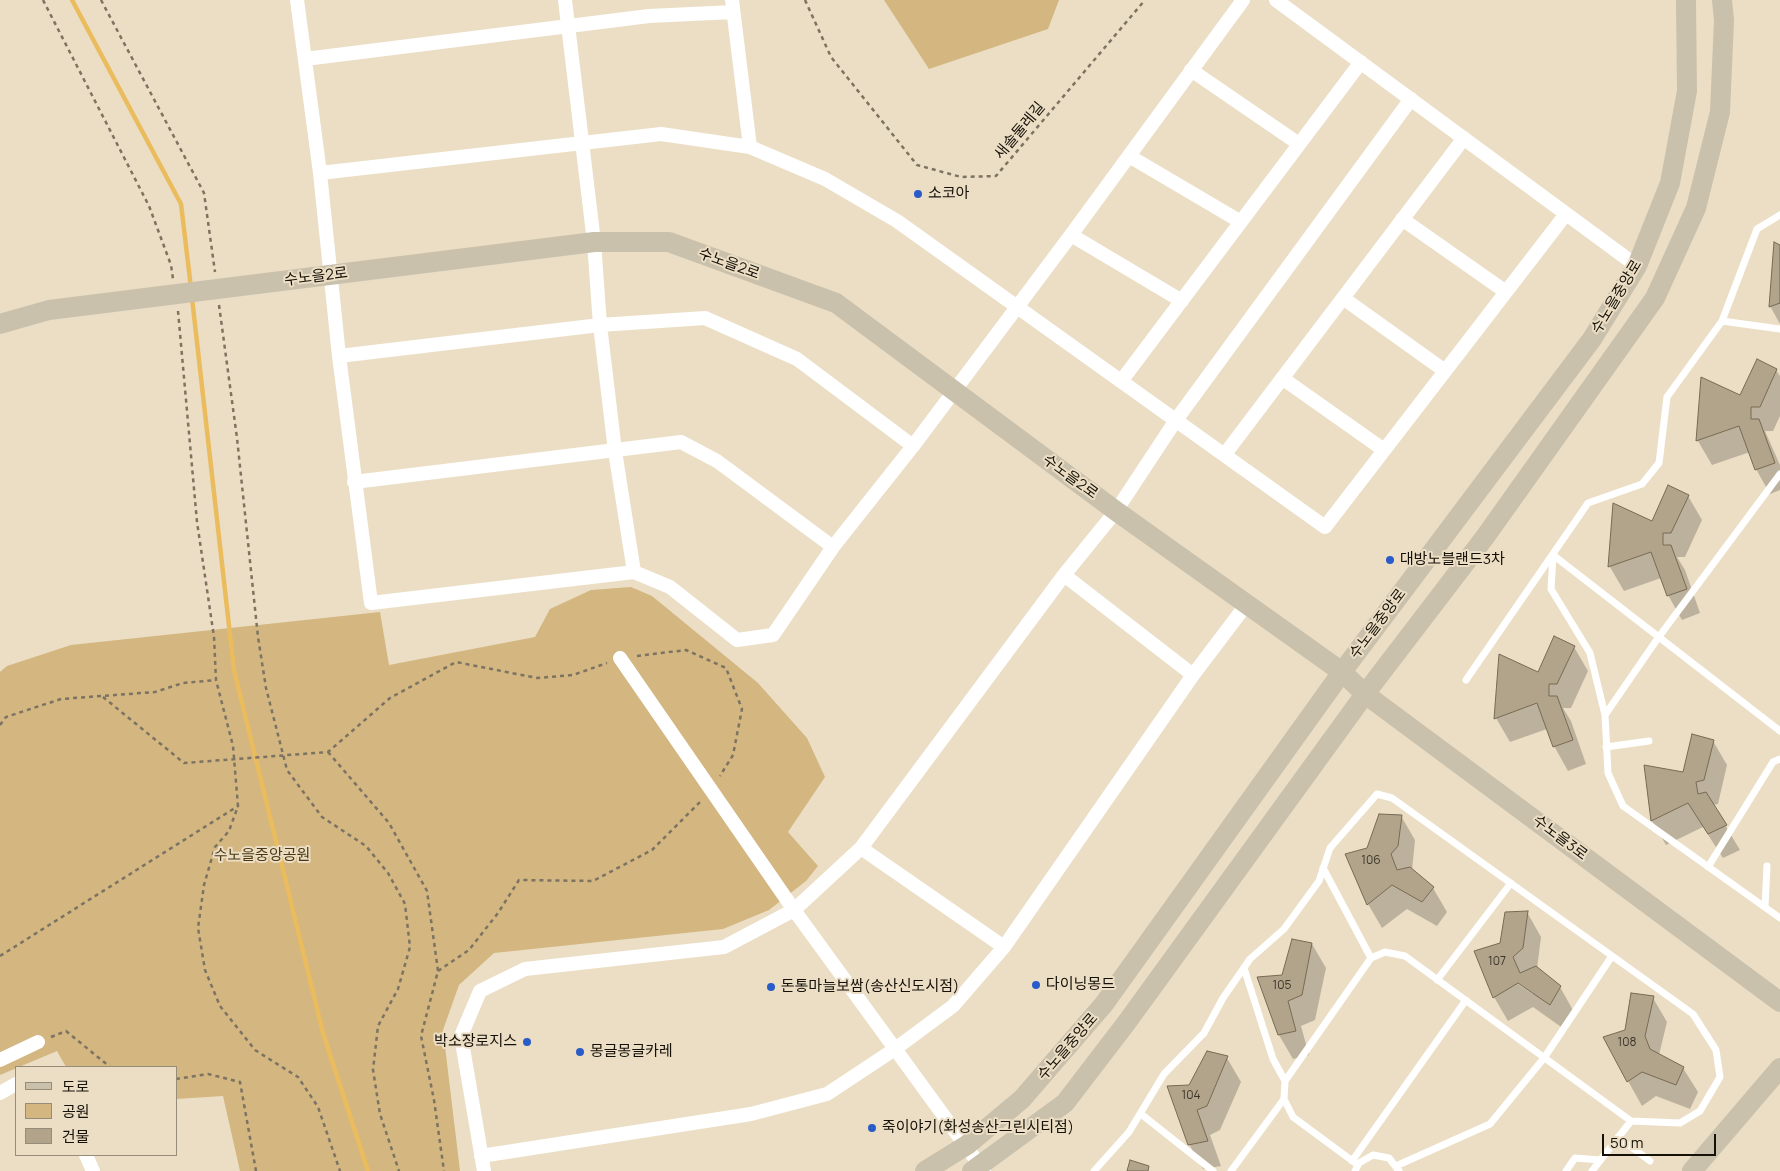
<!DOCTYPE html>
<meta charset="utf-8">
<style>
body{margin:0}
#map{position:relative;width:1780px;height:1171px;overflow:hidden;background:#ebdec4;font-family:Manrope,"Noto Sans KR",sans-serif}
canvas{display:block}
.legend{position:absolute;left:15px;top:1066px;width:162px;height:90px;box-sizing:border-box;background:#ebdec4;border:1px solid #958c79;margin:0;padding:6px 9px;list-style:none;font-size:15px;color:#151008}
.legend li{display:flex;align-items:center;gap:10px;height:25px}
.legend b{width:25px;border:1px solid #958c79}
.scale{position:absolute;left:1602px;top:1134px;width:114px;height:22px;box-sizing:border-box;border:2px solid #151008;border-top:0;padding-left:6px;font-size:15px;line-height:18px;white-space:nowrap;color:#151008;-webkit-text-stroke:4px #ebdec4;paint-order:stroke}
</style>
<div id="map">
<canvas width="1780" height="1171"></canvas>
<ul class="legend">
<li><b style="height:6px;background:#cac1ad"></b>도로</li>
<li><b style="height:14px;background:#d3b680"></b>공원</li>
<li><b style="height:14px;background:#b1a48b"></b>건물</li>
</ul>
<div class="scale">50 m</div>
</div>
<script>
const ctx = document.querySelector('canvas').getContext('2d');
ctx.lineJoin = 'round';
function fillPath(path, color) {
  ctx.fillStyle = color;
  ctx.fill(path, 'evenodd');
}
function toPath(rows) {
  const path = new Path2D();
  for (const r of rows) {
    path.moveTo(r[0], r[1]);
    for (let i = 2; i < r.length; i += 2) path.lineTo(r[i], r[i + 1]);
  }
  return path;
}
function strokePath(path, color, width, dash) {
  ctx.strokeStyle = color;
  ctx.lineWidth = width;
  ctx.lineCap = dash ? 'butt' : 'round';
  ctx.setLineDash(dash || []);
  ctx.stroke(path);
}
function label(font, color, halo, rows, align = 'center') {
  ctx.font = font + ' Manrope,"Noto Sans KR",sans-serif';
  ctx.lineWidth = 4;
  ctx.setLineDash([]);
  ctx.textBaseline = 'middle';
  ctx.strokeStyle = halo;
  ctx.fillStyle = color;
  for (const [text, x, y, turn = 0] of rows) {
    ctx.save();
    ctx.translate(x, y);
    ctx.rotate((+turn || 0) * Math.PI / 180);
    ctx.textAlign = isNaN(turn) ? turn : align;
    if (halo) ctx.strokeText(text, 0, 0);
    ctx.fillText(text, 0, 0);
    ctx.restore();
  }
}
fillPath(toPath([
 [884,0,1059,0,1048,29,929,69],
 [631,587,652,596,758,683,807,738,825,777,788,832,818,866,806,881,769,910,723,929,494,953,459,985,443,1030,460,1171,240,1171,223,1096,176,1099,176,1067,66,1067,57,1051,0,1075,0,672,7,666,71,645,380,612,389,665,535,637,550,609,591,590]
]), '#d3b680');
fillPath(toPath([
 [1780,246,1780,324,1770,306],
 [1776,370,1780,376,1780,416,1773,431,1765,431,1780,465,1780,490,1770,494,1756,469,1750,452,1712,465,1698,441,1703,379,1741,396],
 [1688,496,1702,520,1685,557,1677,557,1685,570,1700,613,1682,620,1668,595,1661,578,1624,591,1610,567,1614,505,1653,522],
 [1574,647,1588,671,1571,708,1563,708,1571,721,1586,764,1568,771,1554,746,1547,729,1510,742,1496,718,1539,674],
 [1713,741,1727,765,1718,804,1713,805,1740,850,1723,858,1703,827,1666,845,1652,821,1645,766,1684,774],
 [1401,816,1415,840,1412,871,1433,888,1447,912,1437,926,1407,909,1382,928,1368,904,1368,850],
 [1527,912,1541,937,1537,969,1560,987,1574,1012,1564,1029,1533,1007,1508,1021,1494,997,1501,944],
 [1514,978,1533,991,1533,994,1512,980],
 [1312,944,1326,968,1315,1020,1301,1026,1309,1055,1293,1059,1279,1035,1283,976],
 [1653,998,1667,1022,1659,1055,1683,1068,1698,1092,1690,1109,1656,1096,1642,1106,1604,1038,1626,1031],
 [1227,1058,1241,1082,1220,1130,1210,1135,1221,1166,1203,1169,1189,1144,1190,1086]
]), '#0003');
strokePath(toPath([
 [72,0,181,204,191,288],
 [192,298,234,670,323,1033,368,1171]
]), '#eabc5e', 4.5);
const building = toPath([
 [1774,242,1780,245,1780,303,1769,307,1774,242],
 [1757,359,1777,369,1760,407,1751,407,1751,419,1759,419,1775,463,1755,470,1739,426,1696,441,1701,377,1740,395,1757,359],
 [1668,485,1689,495,1671,533,1663,533,1663,545,1671,545,1687,589,1667,596,1651,552,1608,567,1613,503,1652,521,1668,485],
 [1554,636,1575,646,1557,684,1549,684,1549,696,1557,696,1573,740,1553,747,1537,703,1494,719,1499,654,1538,672,1554,636],
 [1692,734,1714,740,1704,780,1696,782,1698,794,1706,792,1727,825,1708,834,1688,803,1651,821,1644,765,1683,772,1692,734],
 [1379,814,1402,815,1398,846,1391,854,1397,870,1410,867,1434,887,1422,902,1392,885,1367,905,1345,854,1367,848,1379,814],
 [1528,911,1523,948,1513,957,1520,973,1536,966,1561,986,1550,1005,1518,983,1493,998,1474,951,1500,943,1505,912,1528,911],
 [1292,939,1312,943,1302,995,1288,1001,1296,1031,1278,1035,1257,977,1282,975,1292,939],
 [1631,993,1654,996,1645,1036,1650,1049,1684,1067,1676,1085,1642,1072,1627,1082,1603,1037,1625,1030,1631,993],
 [1207,1051,1228,1056,1207,1106,1197,1110,1208,1141,1188,1145,1167,1086,1189,1085,1207,1051],
 [1130,1160,1149,1166,1148,1171,1127,1171,1130,1160]
]);
fillPath(building, '#b1a48b');
strokePath(building, '#766a53', 1);
strokePath(toPath([
 [43,0,149,206,171,265,173,279],
 [101,0,204,193,215,272],
 [805,0,831,57,917,165,961,177,996,176,1145,0],
 [219,305,237,438,258,637,266,688,287,770,322,817,366,846,388,873,405,904,410,947,398,989,378,1026,373,1070,380,1114,399,1171],
 [178,311,197,522,214,637,216,680,233,746,238,806,229,831,215,847,204,885,198,928,205,970,220,1006,255,1050,298,1077,318,1107,340,1171],
 [637,656,686,650,726,668,742,709,733,755,720,776],
 [103,697,184,763,328,752,390,698,456,662,537,678,573,675,607,663],
 [0,725,6,717,61,699,155,692,183,683,216,680],
 [328,752,389,823,427,891,438,971,421,1036,434,1100,444,1171],
 [0,956,238,806],
 [438,971,469,950,498,913,519,880,593,881,652,850,702,800],
 [51,1037,66,1031,110,1067],
 [176,1079,208,1074,240,1082,256,1171]
]), '#7c7362', 2.5, [4, 4]);
strokePath(toPath([
 [1722,321,1780,329],
 [1553,555,1780,731],
 [1553,556,1551,589,1590,653,1605,715,1608,773,1623,806,1780,918],
 [1466,680,1588,503,1642,484,1659,463,1667,397,1722,321,1757,229,1780,215],
 [1605,715,1658,638,1780,474],
 [1606,747,1649,741],
 [1708,867,1773,762,1780,759],
 [1323,868,1371,958],
 [1765,907,1767,866],
 [1244,968,1273,1059,1285,1081],
 [1437,980,1511,883],
 [1141,1114,1213,1171],
 [1618,1137,1650,1161],
 [1352,1161,1466,1000],
 [1396,1166,1490,1124,1544,1058,1612,956],
 [1094,1171,1129,1132,1164,1074,1204,1033,1223,998,1250,959,1284,929,1319,881,1330,848,1377,794,1392,798,1693,1014,1716,1050,1720,1077,1700,1111,1680,1123,1631,1121,1405,956,1385,952,1371,958,1285,1081,1284,1099,1293,1117,1358,1165],
 [1231,1171,1284,1099],
 [1355,1171,1359,1163,1373,1155,1389,1158,1399,1171],
 [1566,1171,1575,1158,1600,1160],
 [1592,1171,1631,1121]
]), '#fff', 7);
strokePath(toPath([
 [297,0,320,173,339,356,371,603,634,572,670,587,737,640,773,635,833,547,913,446,1071,235,1243,0],
 [565,0,594,242,600,325,615,451,634,572],
 [732,0,750,147],
 [1276,0,1637,266],
 [305,59,649,16,733,12],
 [1191,70,1299,144],
 [1129,156,1241,222],
 [320,173,661,134,750,147,825,179,897,221,1325,527,1566,214],
 [1402,219,1506,292],
 [1071,235,1182,301],
 [1343,298,1445,371],
 [339,356,600,325,705,318,797,359,913,446],
 [1282,378,1384,450],
 [1122,380,1361,62],
 [1225,454,1464,138],
 [354,482,681,442,717,461,833,547],
 [1064,575,1193,675],
 [620,658,794,910,984,1171],
 [861,848,1004,947],
 [0,1060,38,1042],
 [0,1093,16,1084],
 [86,1155,93,1171],
 [481,1156,751,1114,827,1094,895,1049,953,1006,1004,947,1193,675,1246,605],
 [484,1171,461,1036,480,991,525,969,724,947,794,910,861,848,1064,575,1116,511,1176,420,1411,99]
]), '#fff', 14);
strokePath(toPath([
 [0,324,49,310,594,242,669,242,836,303,1116,511,1342,672,1365,694,1780,1002],
 [925,1171,967,1145,1022,1099,1104,1004,1342,672,1592,339,1637,266,1670,183,1687,91,1686,0],
 [972,1171,1065,1103,1127,1022,1365,694,1485,537,1655,298,1696,208,1720,112,1724,20,1722,0],
 [1692,1171,1780,1068]
]), '#cac1ad', 20);
for (const [x, y, r, color] of [
 [918,194,5,"#295bc9"],
 [1390,560,5,"#295bc9"],
 [1036,985,5,"#295bc9"],
 [771,987,5,"#295bc9"],
 [527,1042,5,"#295bc9"],
 [580,1052,5,"#295bc9"],
 [872,1128,5,"#295bc9"]
]) {
  const dot = new Path2D();
  dot.arc(x, y, r, 0, 2 * Math.PI);
  ctx.fillStyle = color;
  ctx.fill(dot);
  strokePath(dot, '#ebdec4', 2);
}
label('12px', '#3c3529', null, [
 ["106",1371,861],
 ["107",1497,962],
 ["105",1282,986],
 ["108",1627,1043],
 ["104",1191,1096]
]);
label('15px', '#151008', '#ebdec4', [
 ["새솔둘레길",1020,131,-50],
 ["수노을2로",729,264,20],
 ["수노을2로",316,277,-7],
 ["수노을중앙로",1617,297,-59],
 ["수노을2로",1070,477,36],
 ["수노을중앙로",1378,624,-53],
 ["수노을3로",1560,838,37],
 ["수노을중앙로",1068,1047,-49]
]);
label('15px', '#151008', '#ebdec4', [
 ["소코아",928,194],
 ["대방노블랜드3차",1400,560],
 ["다이닝몽드",1046,985],
 ["돈통마늘보쌈(송산신도시점)",781,987],
 ["박소장로지스",517,1042,"right"],
 ["몽글몽글카레",590,1052],
 ["죽이야기(화성송산그린시티점)",882,1128]
], 'left');
label('15px', '#4b3810', '#ebdec4', [
 ["수노을중앙공원",262,856]
]);
</script>
